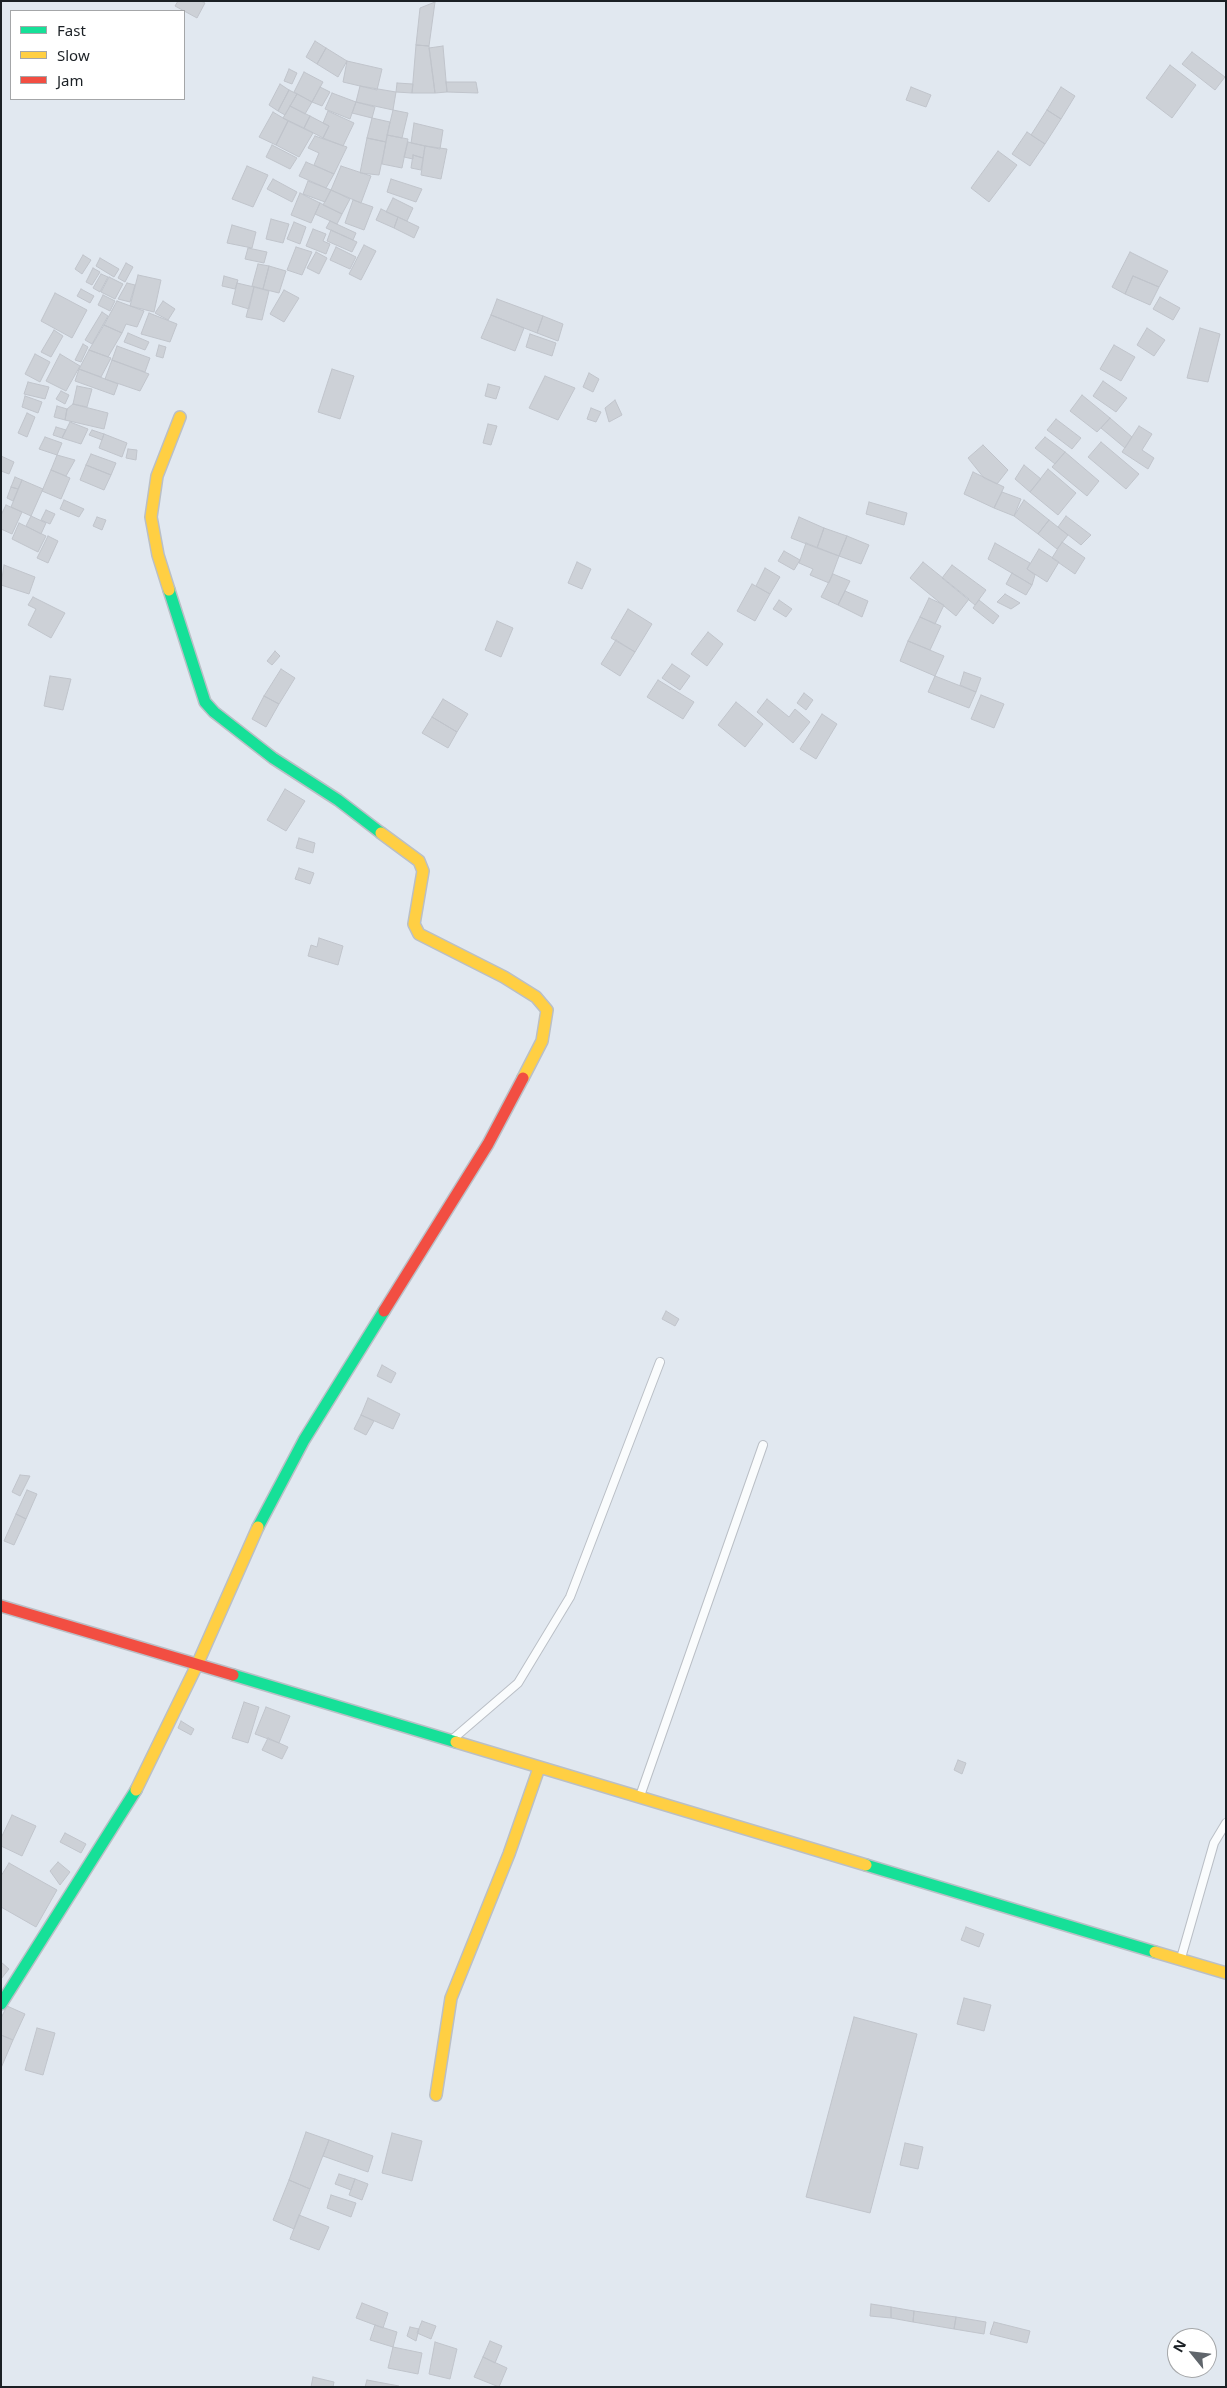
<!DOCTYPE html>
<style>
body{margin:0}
#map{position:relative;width:1227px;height:2388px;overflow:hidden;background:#e1e8f0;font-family:"Noto Sans",sans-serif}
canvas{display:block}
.frame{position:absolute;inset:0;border:2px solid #1b2025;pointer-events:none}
.legend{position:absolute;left:10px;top:10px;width:175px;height:90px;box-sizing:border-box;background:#fff;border:1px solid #a4a6a8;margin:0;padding:6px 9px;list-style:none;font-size:15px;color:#1b2025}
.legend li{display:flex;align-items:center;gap:10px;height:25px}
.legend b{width:25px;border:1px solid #a4a6a8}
.north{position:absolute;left:1167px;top:2328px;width:50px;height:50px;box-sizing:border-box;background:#fff;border:1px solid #a4a6a8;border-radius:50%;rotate:299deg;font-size:14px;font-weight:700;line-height:20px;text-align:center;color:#1b2025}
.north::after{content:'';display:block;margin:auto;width:18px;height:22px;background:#60666c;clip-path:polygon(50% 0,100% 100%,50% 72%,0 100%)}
</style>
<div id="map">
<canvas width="1227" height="2388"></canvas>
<div class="frame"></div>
<ul class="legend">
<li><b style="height:6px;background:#16e098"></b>Fast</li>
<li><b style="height:6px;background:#ffcf43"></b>Slow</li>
<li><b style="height:6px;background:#f24e42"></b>Jam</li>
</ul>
<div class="north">N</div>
</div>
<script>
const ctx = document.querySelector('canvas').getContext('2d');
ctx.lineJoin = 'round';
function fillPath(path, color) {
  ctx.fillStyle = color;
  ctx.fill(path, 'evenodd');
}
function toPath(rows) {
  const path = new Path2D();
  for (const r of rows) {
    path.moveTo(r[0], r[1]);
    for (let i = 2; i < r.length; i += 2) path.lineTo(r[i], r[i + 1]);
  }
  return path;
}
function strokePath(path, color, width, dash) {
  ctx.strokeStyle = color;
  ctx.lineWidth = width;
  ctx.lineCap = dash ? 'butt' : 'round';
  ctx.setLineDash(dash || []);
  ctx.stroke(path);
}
const building = toPath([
 [178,1,201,1,205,3,197,18,175,6,178,1],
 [435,2,429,46,416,45,420,8,435,2],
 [315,41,326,48,317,64,306,57,315,41],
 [416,45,429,46,435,93,412,93,416,45],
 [443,46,447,92,435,93,429,48,443,46],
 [326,48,347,61,338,77,317,64,326,48],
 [1192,52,1225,77,1215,90,1182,64,1192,52],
 [347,61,382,69,377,90,343,82,347,61],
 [1170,65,1196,85,1172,118,1146,98,1170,65],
 [289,69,297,73,292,84,284,81,289,69],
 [304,72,323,82,312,102,294,92,304,72],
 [446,82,476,82,478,93,447,92,446,82],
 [397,83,413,84,412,93,396,92,397,83],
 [280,84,289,90,278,111,269,105,280,84],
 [360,86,396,92,393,110,356,102,360,86],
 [320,87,330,92,322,106,312,102,320,87],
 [911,87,931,95,926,107,906,100,911,87],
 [1061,87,1075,96,1061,119,1047,110,1061,87],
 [289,90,297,94,285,115,278,111,289,90],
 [332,93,356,102,350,119,325,109,332,93],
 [297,94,312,102,305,114,290,106,297,94],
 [356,102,375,107,372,118,352,113,356,102],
 [290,106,310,116,304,128,283,118,290,106],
 [393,110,408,113,402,138,387,135,393,110],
 [1047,110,1061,119,1045,144,1031,135,1047,110],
 [328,111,354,123,343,146,323,138,329,126,323,123,328,111],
 [273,112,288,121,276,145,259,137,273,112],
 [310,116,329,126,323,138,304,128,310,116],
 [372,118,390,122,386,142,367,138,372,118],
 [288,121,313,133,299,157,276,145,288,121],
 [414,123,443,130,440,149,411,143,414,123],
 [1027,132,1045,144,1030,166,1012,154,1027,132],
 [387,135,408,139,402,168,382,164,387,135],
 [315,136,347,147,334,174,314,165,319,153,308,148,315,136],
 [367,138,386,142,379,175,360,173,367,138],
 [408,142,425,146,423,158,413,155,413,159,404,157,408,142],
 [272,145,297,158,290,169,266,157,272,145],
 [425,146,447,149,441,179,421,175,425,146],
 [998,151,1017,165,989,202,971,188,998,151],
 [413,155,423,158,421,170,411,168,413,155],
 [306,162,334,174,326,188,299,176,306,162],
 [247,166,268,175,253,207,232,199,247,166],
 [341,166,371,176,361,203,331,190,341,166],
 [273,179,297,192,292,202,267,189,273,179],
 [391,179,422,189,416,202,387,192,391,179],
 [308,181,331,190,325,202,303,194,308,181],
 [331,190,350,199,342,214,323,205,331,190],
 [300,193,320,203,311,223,291,215,300,193],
 [393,198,413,208,407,221,386,212,393,198],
 [353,200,373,207,364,230,345,223,353,200],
 [320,203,342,214,337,224,315,214,320,203],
 [381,209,398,217,394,228,376,220,381,209],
 [398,217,419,227,414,238,394,228,398,217],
 [271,219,289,224,283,243,266,239,271,219],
 [330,221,356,233,353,240,326,228,330,221],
 [294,222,306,227,300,244,287,239,294,222],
 [232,225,256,232,252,248,227,243,232,225],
 [313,229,326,234,323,241,330,244,326,254,306,246,313,229],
 [331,230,357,242,352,252,327,241,331,230],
 [364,245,376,251,361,280,349,274,364,245],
 [296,247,312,252,302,275,287,270,296,247],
 [336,247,356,257,350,269,330,260,336,247],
 [248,248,267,252,264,263,245,259,248,248],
 [316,252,327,258,319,274,307,268,316,252],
 [1130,252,1168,271,1159,287,1133,276,1125,294,1112,287,1130,252],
 [83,255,91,260,82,274,75,269,83,255],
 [100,258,119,269,114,277,96,266,100,258],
 [126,263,133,267,125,282,118,278,126,263],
 [258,264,269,266,263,289,252,286,258,264],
 [269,266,286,271,279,293,263,289,269,266],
 [93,268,100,272,92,285,86,282,93,268],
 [101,274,108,277,100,292,93,288,101,274],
 [138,275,161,280,154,312,130,306,138,275],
 [224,276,238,280,235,289,222,286,224,276],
 [1133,276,1159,287,1150,305,1125,294,1133,276],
 [109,277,123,284,115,299,101,292,109,277],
 [127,283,135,285,130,302,118,299,127,283],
 [237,283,254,287,249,309,232,304,237,283],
 [254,287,269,291,262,320,246,317,254,287],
 [81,289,94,296,90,303,77,296,81,289],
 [284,290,299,298,284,322,270,314,284,290],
 [55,293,87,310,72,338,41,321,55,293],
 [103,295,115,301,110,311,98,305,103,295],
 [1160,297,1180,308,1173,320,1153,309,1160,297],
 [497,299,543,316,537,333,491,315,497,299],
 [117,301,144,311,137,327,126,324,122,333,104,325,117,301],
 [163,301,175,309,168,320,155,313,163,301],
 [102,312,108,316,92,344,85,340,102,312],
 [149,313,177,324,170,342,141,334,149,313],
 [491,315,524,328,515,351,481,338,491,315],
 [543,316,563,324,558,341,537,333,543,316],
 [104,325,122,333,108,357,89,350,104,325],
 [1147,328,1165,340,1154,356,1137,345,1147,328],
 [1200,328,1220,334,1208,382,1187,378,1200,328],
 [54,330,63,336,51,357,41,352,54,330],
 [128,333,149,342,145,350,124,342,128,333],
 [530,334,556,343,552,356,526,347,530,334],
 [83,344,88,347,81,362,75,360,83,344],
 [159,345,166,347,163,358,156,356,159,345],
 [1114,345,1135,357,1121,381,1100,369,1114,345],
 [117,346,150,358,145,372,112,360,117,346],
 [89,350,111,358,101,377,79,369,89,350],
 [35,354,50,362,40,382,25,374,35,354],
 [60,354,80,366,66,391,46,381,60,354],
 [112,360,149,374,140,391,105,379,112,360],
 [79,369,118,384,114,395,75,381,79,369],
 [332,369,354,376,340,419,318,412,332,369],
 [589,373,599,379,593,392,583,387,589,373],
 [545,376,575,388,558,420,529,408,545,376],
 [1103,381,1127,398,1116,412,1093,396,1103,381],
 [28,382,49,387,45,399,24,394,28,382],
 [488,384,500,387,496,399,485,396,488,384],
 [77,386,92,389,87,407,73,404,77,386],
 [61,391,69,395,65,404,56,399,61,391],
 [1082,395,1110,418,1097,432,1070,411,1082,395],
 [25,396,42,402,38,413,22,407,25,396],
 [615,400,622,415,609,422,605,408,615,400],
 [73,404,108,413,104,429,65,420,67,409,73,404],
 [57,406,67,409,65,420,54,417,57,406],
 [591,408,601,412,596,422,587,419,591,408],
 [27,413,35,417,27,437,18,433,27,413],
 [1110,418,1132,437,1125,448,1101,428,1110,418],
 [1056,419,1081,438,1072,449,1047,430,1056,419],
 [70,422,88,429,81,444,62,438,70,422],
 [488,424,497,426,491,445,483,443,488,424],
 [1139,426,1152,434,1142,450,1154,458,1148,469,1122,452,1139,426],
 [56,427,66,430,62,438,53,435,56,427],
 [92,430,104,434,102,440,89,435,92,430],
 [104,434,127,443,122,457,99,448,104,434],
 [45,437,62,443,57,455,39,449,45,437],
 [1045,437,1065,452,1055,464,1035,448,1045,437],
 [1101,442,1139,474,1126,489,1088,457,1101,442],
 [983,445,1008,470,997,484,984,478,968,458,983,445],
 [128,449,137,450,136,460,126,458,128,449],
 [1065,452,1099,481,1087,496,1052,467,1065,452],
 [91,454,116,463,111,475,86,465,91,454],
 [57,455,75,460,66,476,51,470,57,455],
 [1,456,14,462,9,474,1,471,1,456],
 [86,465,111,475,104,490,80,480,86,465],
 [1024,465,1041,479,1030,492,1015,479,1024,465],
 [1048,469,1076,493,1058,515,1030,492,1048,469],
 [51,470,70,478,61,499,42,491,51,470],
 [973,472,1004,487,994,508,964,494,973,472],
 [15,477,22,480,18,489,11,487,15,477],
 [22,480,43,489,31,516,11,507,22,480],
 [11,487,18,489,13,501,7,498,11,487],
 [1002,492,1021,499,1014,516,994,508,1002,492],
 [64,500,84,509,79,517,60,509,64,500],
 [1024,500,1049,520,1038,534,1014,516,1024,500],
 [869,502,907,513,904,525,866,514,869,502],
 [6,505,22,512,12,534,1,529,1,515,6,505],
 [46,510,55,514,50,524,41,520,46,510],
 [31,516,46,523,41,534,26,526,31,516],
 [1066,516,1091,535,1081,545,1058,527,1066,516],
 [97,517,106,520,102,530,93,526,97,517],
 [799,517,824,528,817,548,791,538,799,517],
 [1049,520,1068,535,1057,549,1038,534,1049,520],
 [19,523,46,536,38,552,12,539,19,523],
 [824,528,847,536,839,556,817,548,824,528],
 [48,536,58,541,48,563,37,558,48,536],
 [847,536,869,545,861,564,839,556,847,536],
 [1062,542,1085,558,1075,574,1052,558,1062,542],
 [806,543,839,556,829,583,810,575,813,569,799,563,806,543],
 [995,543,1030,563,1027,569,1035,575,1032,585,988,559,995,543],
 [1039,549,1059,562,1047,582,1027,569,1039,549],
 [784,551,800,560,794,570,778,561,784,551],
 [577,562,591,569,582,589,568,583,577,562],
 [923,562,969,599,956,616,910,578,923,562],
 [4,565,35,577,29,594,1,585,4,565],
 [952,565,986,590,975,605,942,578,952,565],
 [765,568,780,577,770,594,756,586,765,568],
 [1012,573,1032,585,1026,595,1006,584,1012,573],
 [833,574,850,581,838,605,821,597,833,574],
 [752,584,770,594,755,621,737,611,752,584],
 [845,591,868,601,862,617,838,605,845,591],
 [1005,594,1020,603,1011,609,997,602,1005,594],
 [33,597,65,613,51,638,28,625,36,609,28,605,33,597],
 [929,598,944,605,935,624,920,617,929,598],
 [779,600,792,609,786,617,773,609,779,600],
 [979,600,999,616,993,624,973,608,979,600],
 [628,609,652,624,635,652,611,638,628,609],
 [920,617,941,626,930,650,908,641,920,617],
 [497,621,513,628,501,657,485,650,497,621],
 [708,632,723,644,707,666,691,654,708,632],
 [616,640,635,652,620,676,601,664,616,640],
 [908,641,944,656,935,676,900,661,908,641],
 [275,651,280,656,272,665,267,661,275,651],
 [672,664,690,676,680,690,662,678,672,664],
 [281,669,295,678,279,704,264,696,281,669],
 [964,672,981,678,976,692,960,685,964,672],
 [50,676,71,679,63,710,44,706,50,676],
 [935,676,976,692,969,708,928,692,935,676],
 [658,680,694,702,683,719,647,697,658,680],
 [804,693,813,700,806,710,797,703,804,693],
 [981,695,1004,704,994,728,971,719,981,695],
 [264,696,279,704,266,727,252,719,264,696],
 [443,699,468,714,457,732,432,717,443,699],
 [767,699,789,717,795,709,810,722,793,743,757,712,767,699],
 [736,702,763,724,745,747,718,725,736,702],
 [822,714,837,724,816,759,800,749,822,714],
 [432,717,457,732,448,748,422,733,432,717],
 [285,789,305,801,286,831,267,820,285,789],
 [299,838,315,843,313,853,296,848,299,838],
 [299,868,314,873,310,884,295,879,299,868],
 [319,938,343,946,338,965,308,956,311,945,317,947,319,938],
 [666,1311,679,1319,675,1326,662,1319,666,1311],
 [382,1365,396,1373,391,1383,377,1376,382,1365],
 [368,1398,400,1414,393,1429,361,1415,368,1398],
 [361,1415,374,1421,366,1435,354,1429,361,1415],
 [20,1475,30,1476,20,1496,12,1492,20,1475],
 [27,1490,37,1494,26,1519,16,1514,27,1490],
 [16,1514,26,1519,14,1545,4,1541,16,1514],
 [244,1702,259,1707,248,1743,232,1738,244,1702],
 [266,1707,290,1716,279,1743,255,1734,266,1707],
 [181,1721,194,1729,191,1735,178,1728,181,1721],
 [268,1738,288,1747,282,1759,262,1750,268,1738],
 [958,1760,966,1763,962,1774,954,1770,958,1760],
 [12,1815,36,1826,22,1856,1,1846,1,1838,12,1815],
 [65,1833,86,1844,81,1853,60,1842,65,1833],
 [58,1862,70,1872,60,1885,50,1871,58,1862],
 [9,1863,57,1890,36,1927,1,1907,1,1876,9,1863],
 [966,1927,984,1934,979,1947,961,1940,966,1927],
 [1,1962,9,1969,1,1979,1,1962],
 [964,1998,991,2005,984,2031,957,2024,964,1998],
 [7,2006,25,2014,13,2040,1,2035,1,2018,7,2006],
 [854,2017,917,2034,870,2213,806,2197,854,2017],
 [37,2028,55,2033,43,2075,25,2070,37,2028],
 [1,2035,13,2040,1,2068,1,2035],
 [306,2132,329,2140,310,2189,289,2180,306,2132],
 [392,2133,422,2141,412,2181,382,2173,392,2133],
 [329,2140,373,2156,368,2172,323,2156,329,2140],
 [905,2143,923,2147,918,2169,900,2165,905,2143],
 [339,2174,355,2179,351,2190,335,2184,339,2174],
 [355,2179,368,2184,362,2200,349,2195,355,2179],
 [289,2180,310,2189,294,2229,273,2220,289,2180],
 [331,2195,356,2203,351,2217,327,2208,331,2195],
 [299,2215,329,2227,319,2250,290,2239,299,2215],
 [362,2303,388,2313,383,2328,356,2318,362,2303],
 [871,2304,891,2307,891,2318,870,2316,871,2304],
 [891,2307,914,2311,913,2322,891,2318,891,2307],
 [914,2311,956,2317,954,2329,913,2322,914,2311],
 [956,2317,986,2322,984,2334,954,2329,956,2317],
 [422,2321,436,2326,431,2339,417,2333,422,2321],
 [994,2322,1030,2331,1027,2343,990,2334,994,2322],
 [375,2325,397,2332,393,2347,370,2340,375,2325],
 [410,2327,419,2329,416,2341,407,2336,410,2327],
 [490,2341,502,2346,495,2363,483,2357,490,2341],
 [435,2342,457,2349,450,2379,429,2374,435,2342],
 [393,2347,422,2353,418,2374,388,2368,393,2347],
 [483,2357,507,2368,499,2387,474,2377,483,2357],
 [313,2377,334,2382,333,2387,311,2387,313,2377],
 [367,2380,399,2386,399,2387,365,2387,367,2380]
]);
fillPath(building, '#cdd1d7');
strokePath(building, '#c0c4cb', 1);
const lane = toPath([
 [454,1738,518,1683,570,1597,660,1362],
 [640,1796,763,1445],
 [1181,1958,1214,1843,1226,1823]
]);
const fast = toPath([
 [169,590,205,702,214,712,273,758,338,800,381,833],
 [258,1527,304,1440,384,1311],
 [233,1675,456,1742],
 [866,1865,1155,1952],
 [1,2004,136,1790]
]);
const slow = toPath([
 [169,590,158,555,151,517,157,476,180,417],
 [381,833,419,861,423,871,414,924,419,934,504,977,536,997,547,1010,542,1041,523,1078],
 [456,1742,866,1865],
 [136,1790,197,1665,258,1527],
 [1155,1952,1226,1973],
 [436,2095,451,1998,509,1854,539,1768]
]);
const jam = toPath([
 [384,1311,488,1144,523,1078],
 [1,1606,233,1675]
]);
strokePath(lane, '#babfc6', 10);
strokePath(fast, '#babfc6', 14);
strokePath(slow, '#babfc6', 14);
strokePath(jam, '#babfc6', 14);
strokePath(lane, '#fafcfd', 8);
strokePath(fast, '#16e098', 11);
strokePath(slow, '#ffcf43', 11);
strokePath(jam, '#f24e42', 11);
</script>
